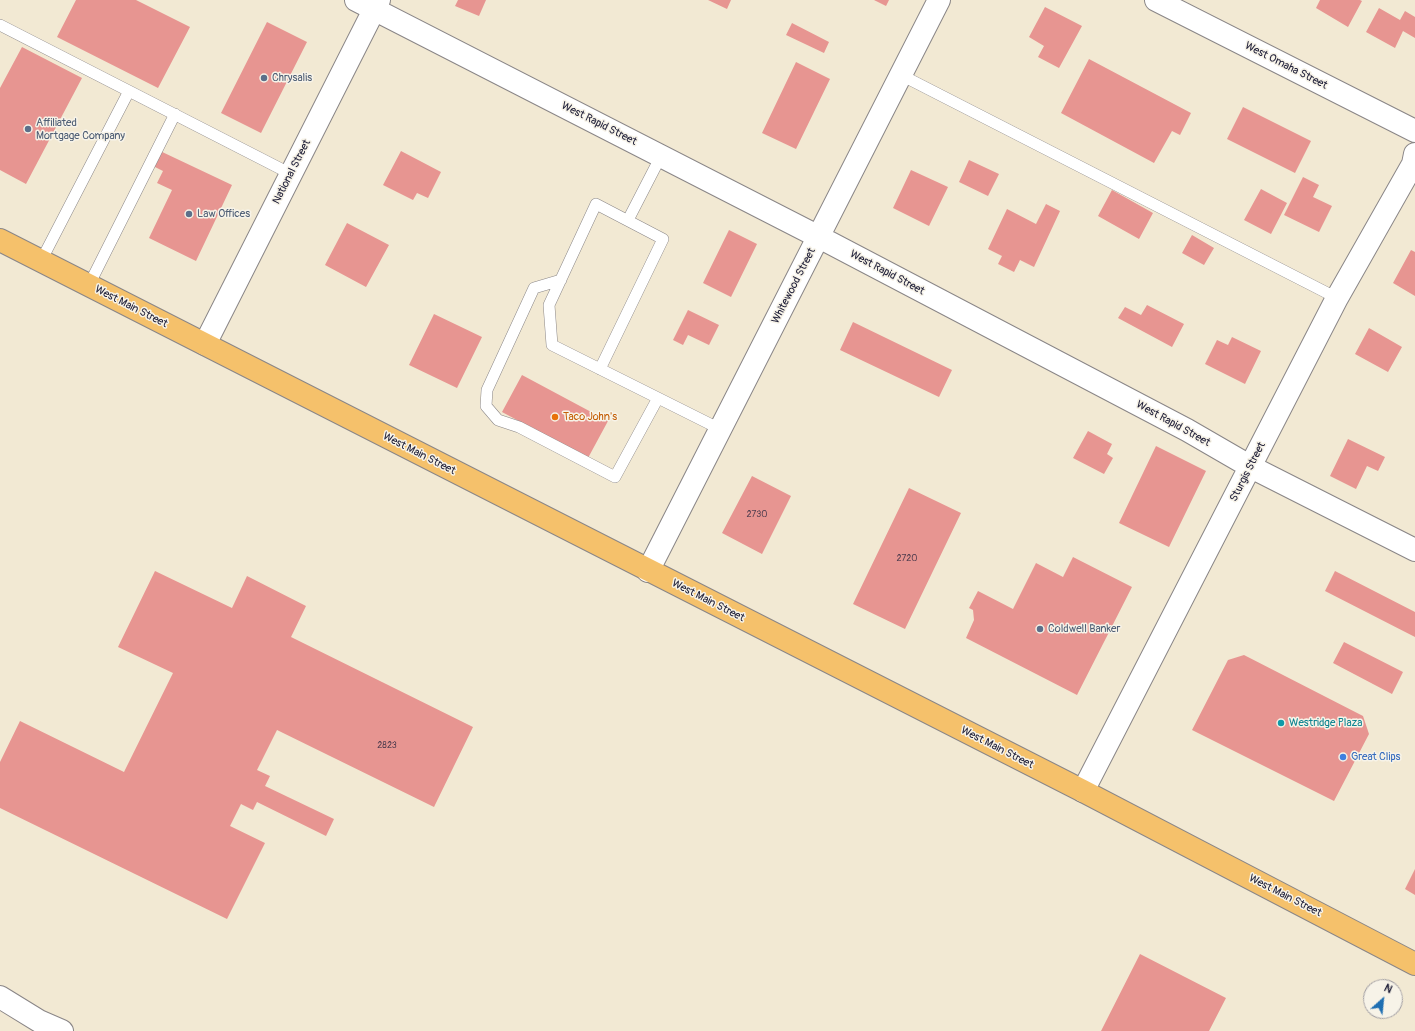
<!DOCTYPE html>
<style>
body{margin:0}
#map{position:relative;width:1415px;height:1031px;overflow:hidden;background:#f2e9d3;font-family:Pangolin,sans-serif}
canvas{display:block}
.north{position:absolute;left:1363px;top:979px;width:40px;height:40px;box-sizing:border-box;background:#f7f3e8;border:1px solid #a29fa3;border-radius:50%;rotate:27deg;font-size:11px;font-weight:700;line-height:16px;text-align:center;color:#22223b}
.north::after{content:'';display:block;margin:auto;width:14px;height:18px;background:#1f6fb2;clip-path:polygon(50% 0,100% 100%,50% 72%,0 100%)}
</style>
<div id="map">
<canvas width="1415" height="1031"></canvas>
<div class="north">N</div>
</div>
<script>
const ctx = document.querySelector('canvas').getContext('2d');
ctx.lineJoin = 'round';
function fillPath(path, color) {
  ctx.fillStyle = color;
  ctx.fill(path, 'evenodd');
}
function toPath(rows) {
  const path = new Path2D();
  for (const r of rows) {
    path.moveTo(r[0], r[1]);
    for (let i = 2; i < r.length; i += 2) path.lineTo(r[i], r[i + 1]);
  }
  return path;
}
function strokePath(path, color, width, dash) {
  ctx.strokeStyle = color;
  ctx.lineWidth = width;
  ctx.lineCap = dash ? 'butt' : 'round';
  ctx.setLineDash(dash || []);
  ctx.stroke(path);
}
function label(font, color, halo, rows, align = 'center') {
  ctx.font = font + ' Pangolin,sans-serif';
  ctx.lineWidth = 3;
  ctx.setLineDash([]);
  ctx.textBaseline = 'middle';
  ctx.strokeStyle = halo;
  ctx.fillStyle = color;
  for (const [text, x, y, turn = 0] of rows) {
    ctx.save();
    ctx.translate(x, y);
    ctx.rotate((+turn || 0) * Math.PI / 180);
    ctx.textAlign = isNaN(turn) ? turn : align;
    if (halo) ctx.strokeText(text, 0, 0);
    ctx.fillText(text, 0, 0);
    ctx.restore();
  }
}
fillPath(toPath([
 [76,0,136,0,190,27,158,88,57,37],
 [458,0,486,0,479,16,455,6],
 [708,0,731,0,727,9],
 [874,0,889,0,886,6],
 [1320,0,1360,0,1362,1,1348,27,1316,8],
 [1045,7,1082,26,1059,68,1038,57,1044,46,1029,37],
 [1379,8,1400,20,1405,11,1415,17,1415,38,1403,31,1395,48,1366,32],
 [267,22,307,42,261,133,221,113],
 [792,23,829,42,824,53,786,35],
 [22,47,82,78,26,184,0,170,0,88],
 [1089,59,1191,113,1180,135,1172,131,1154,163,1061,113],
 [796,62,830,79,796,149,762,133],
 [1243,107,1311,141,1295,173,1227,139],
 [158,150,232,185,196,261,149,238,172,190,157,183,163,171,151,165],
 [401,151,441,172,428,198,417,193,413,200,383,185],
 [969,160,999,174,988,196,959,182],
 [911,170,948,187,929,226,893,208],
 [1303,177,1319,185,1313,197,1332,206,1319,232,1284,215],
 [1261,189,1287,203,1271,234,1244,220],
 [1112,190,1153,213,1139,239,1098,216],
 [1046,204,1060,211,1034,267,1020,260,1014,272,998,264,1002,256,988,249,1007,209,1036,224],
 [347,223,389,245,366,287,325,265],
 [729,230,757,244,731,297,703,283],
 [1192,235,1214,248,1204,265,1182,253],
 [1411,250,1415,252,1415,296,1393,283],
 [1147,305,1184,324,1172,347,1118,318,1125,307,1141,315],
 [688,310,719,325,709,345,688,335,683,345,673,340],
 [434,314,482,337,457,388,409,365],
 [853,322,952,370,939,397,840,350],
 [1369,328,1402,347,1388,372,1355,354],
 [1232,337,1261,351,1245,384,1205,364,1217,340,1228,345],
 [522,375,608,421,588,458,502,412],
 [1088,431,1112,444,1107,454,1113,458,1104,474,1073,458],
 [1348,439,1385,457,1378,471,1367,466,1356,489,1330,476],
 [1156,446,1206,471,1169,547,1119,523],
 [752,476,791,496,762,554,722,533],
 [909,488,961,513,905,629,853,604],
 [1073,557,1132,587,1077,695,966,638,974,620,973,610,969,608,978,591,1013,609,1036,563,1063,577],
 [155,571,232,608,247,576,306,606,291,637,473,727,434,807,277,730,257,770,270,776,265,786,334,819,326,836,257,802,253,810,241,804,230,826,265,843,227,919,0,808,0,762,20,721,124,772,173,673,118,647],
 [1335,571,1415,612,1415,637,1325,591],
 [1344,642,1403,672,1392,694,1333,663],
 [1244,655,1363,716,1369,734,1334,801,1192,730,1228,660],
 [1415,869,1415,895,1405,889],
 [1140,954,1226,998,1209,1031,1101,1031]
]), '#e79591');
const lane = toPath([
 [0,25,291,174],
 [901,75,1337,298],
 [628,220,661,156],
 [41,261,129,91],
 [561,280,534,288,487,390,486,406,498,420,519,427,615,477,658,398],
 [89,285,175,114],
 [600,369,663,239,596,204,549,305,552,345,720,429]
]);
const street = toPath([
 [356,0,819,237,1187,430,1251,467,1415,550],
 [1156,0,1415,131],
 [205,344,379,0],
 [648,571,939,0],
 [1083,791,1337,298,1413,164,1415,154],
 [0,997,39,1021,62,1031]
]);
const primary = toPath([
 [0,240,1083,791,1415,964]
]);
strokePath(lane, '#8a8687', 12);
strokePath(street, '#8a8687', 24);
strokePath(primary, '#8a8687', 24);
strokePath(lane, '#fff', 11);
strokePath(street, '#fff', 22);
strokePath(primary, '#f5c16b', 22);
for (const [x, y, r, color] of [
 [264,78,4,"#5c6f8a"],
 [28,129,4,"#5c6f8a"],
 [189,214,4,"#5c6f8a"],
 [555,417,4,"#e8710a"],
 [1040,629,4,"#5c6f8a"],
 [1281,723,4,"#0f9aa8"],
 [1343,757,4,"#3f7fe0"]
]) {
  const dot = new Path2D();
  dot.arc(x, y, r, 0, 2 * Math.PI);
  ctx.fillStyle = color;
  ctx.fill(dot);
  strokePath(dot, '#f7f3e8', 1.5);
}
label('9px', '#533f50', null, [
 ["2730",757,515],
 ["2720",907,559],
 ["2823",387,746]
]);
label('11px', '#22223b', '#f7f3e8', [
 ["West Omaha Street",1286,66,27],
 ["West Rapid Street",599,124,27],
 ["National Street",292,172,-63],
 ["West Rapid Street",887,273,28],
 ["Whitewood Street",794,286,-63],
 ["West Main Street",131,307,27],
 ["West Rapid Street",1173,424,29],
 ["West Main Street",419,454,27],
 ["Sturgis Street",1248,472,-63],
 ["West Main Street",708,601,27],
 ["West Main Street",997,748,27],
 ["West Main Street",1285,896,27]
]);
label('11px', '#4e5e75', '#f7f3e8', [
 ["Chrysalis",272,78],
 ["Affiliated",36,123],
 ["Mortgage Company",36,136],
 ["Law Offices",197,214],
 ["Coldwell Banker",1048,629]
], 'left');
label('11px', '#c56008', '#f7f3e8', [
 ["Taco John's",563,417]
], 'left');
label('11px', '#0d838f', '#f7f3e8', [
 ["Westridge Plaza",1289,723]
], 'left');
label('11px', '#366cbe', '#f7f3e8', [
 ["Great Clips",1351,757]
], 'left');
</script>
